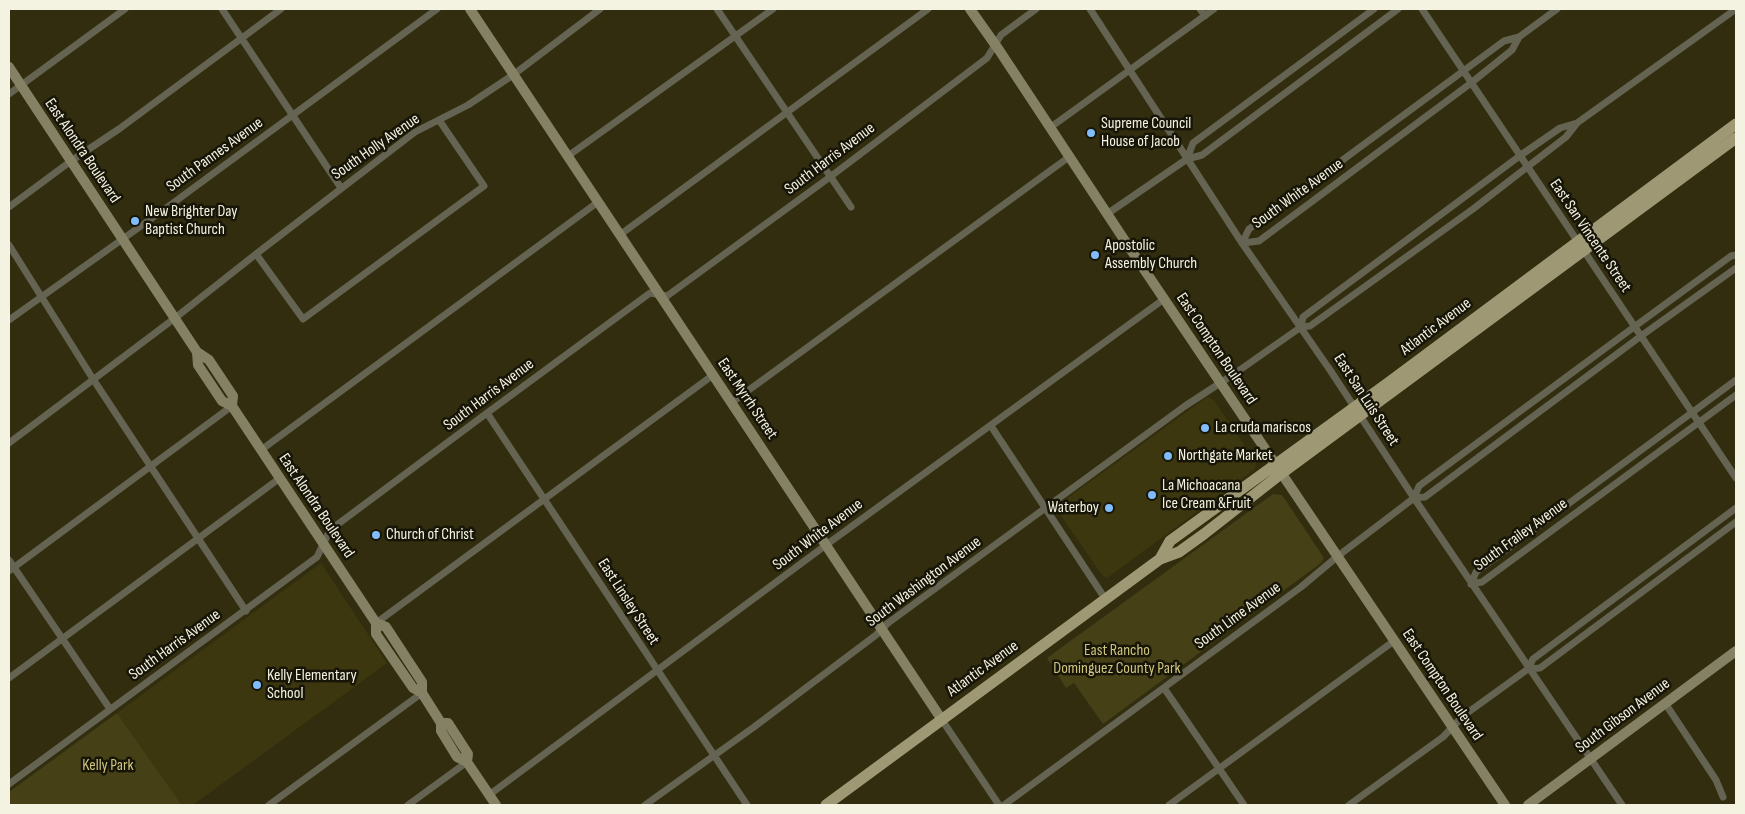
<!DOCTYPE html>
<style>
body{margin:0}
#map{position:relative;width:1745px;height:814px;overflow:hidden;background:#312d0e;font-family:"Sofia Sans Condensed",sans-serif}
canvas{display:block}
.frame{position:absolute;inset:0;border:10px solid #f4f2e0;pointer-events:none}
</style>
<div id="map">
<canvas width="1745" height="814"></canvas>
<div class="frame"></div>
</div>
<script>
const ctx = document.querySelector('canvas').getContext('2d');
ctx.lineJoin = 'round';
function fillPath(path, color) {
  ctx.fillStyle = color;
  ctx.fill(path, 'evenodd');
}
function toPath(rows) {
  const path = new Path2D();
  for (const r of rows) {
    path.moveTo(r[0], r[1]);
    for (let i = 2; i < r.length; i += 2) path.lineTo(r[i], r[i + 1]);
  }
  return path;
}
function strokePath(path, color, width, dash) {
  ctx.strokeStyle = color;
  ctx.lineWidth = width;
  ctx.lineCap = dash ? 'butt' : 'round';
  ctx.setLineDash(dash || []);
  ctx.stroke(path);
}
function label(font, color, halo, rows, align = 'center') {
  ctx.font = font + ' "Sofia Sans Condensed",sans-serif';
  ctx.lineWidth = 5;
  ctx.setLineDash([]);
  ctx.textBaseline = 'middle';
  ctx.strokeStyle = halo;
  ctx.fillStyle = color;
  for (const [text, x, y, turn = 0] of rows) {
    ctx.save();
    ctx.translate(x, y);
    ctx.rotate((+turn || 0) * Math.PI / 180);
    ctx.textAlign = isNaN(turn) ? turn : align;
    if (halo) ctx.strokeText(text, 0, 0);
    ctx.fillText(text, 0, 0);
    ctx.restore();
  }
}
fillPath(toPath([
 [1207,397,1213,399,1256,462,1255,469,1107,578,1102,575,1055,507],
 [321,563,387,663,193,805,182,805,117,713]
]), '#3d370f');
fillPath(toPath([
 [1273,494,1282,495,1324,558,1321,563,1103,724,1074,683,1066,688,1047,658],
 [117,713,182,805,9,805,9,792]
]), '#464017');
strokePath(toPath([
 [222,9,341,188],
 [717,9,851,207],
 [1090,9,1242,243,1330,370,1414,498,1622,805],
 [1200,9,1205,16],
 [1422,9,1736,478],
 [9,94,125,9],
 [1051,127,1214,9],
 [568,156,773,9],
 [1187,159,1193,143,1374,9],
 [9,207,71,161,119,129,281,9],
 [1107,214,1187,159,1202,155,1398,9],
 [621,234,928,9],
 [1242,243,1249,229,1504,41,1519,37,1557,9],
 [1242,243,1259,241,1471,83,1512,50,1519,37],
 [9,245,93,379,246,611],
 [256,254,303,319,484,186,439,120],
 [9,320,169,206,437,9],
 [1301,327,1303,317,1521,155,1560,128,1577,123],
 [731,403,1069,157],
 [487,413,747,805],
 [991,426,1106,600],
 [9,443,175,318,256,254,415,132,468,105,513,75,600,9],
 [261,450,598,202],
 [1414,498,1425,497,1641,336,1736,268],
 [9,560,110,709],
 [9,571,232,406],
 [1471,584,1476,572,1736,380],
 [1471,584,1482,582,1736,395],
 [376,623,713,375],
 [1528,669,1540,668,1736,522],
 [9,678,280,478],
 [1164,688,1244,805],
 [1665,703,1716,780,1723,797],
 [942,720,999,805],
 [9,784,317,557,330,530,487,413,650,293,667,296,830,177,987,58,1001,35,1036,9],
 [489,795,826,545,1164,299],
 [269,805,422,693],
 [408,805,467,762],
 [645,805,754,727,876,635,888,623,1185,406,1234,374,1301,327,1310,326,1473,209,1566,137,1577,123,1736,9],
 [1004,805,1301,587,1338,556,1414,498,1419,486,1634,327,1731,256,1736,255],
 [1169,805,1394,641],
 [1349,805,1443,737,1463,716,1528,669,1533,659,1736,508]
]), '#656351', 7);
strokePath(toPath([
 [470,9,942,720],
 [970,9,999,50,1127,244,1505,805],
 [9,67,197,352,209,360,233,396,232,406],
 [197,352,198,365,222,401,232,406,376,623,376,634,413,688,422,693,441,723,441,731,457,757,467,762,496,805],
 [376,623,386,627,422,682,422,693],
 [441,723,448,723,468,754,467,762],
 [1528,805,1736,651]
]), '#858165', 10);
strokePath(toPath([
 [1160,559,1170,541,1388,383,1736,124],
 [826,805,1160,559,1179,552,1204,534,1282,473,1736,138]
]), '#9e9974', 11);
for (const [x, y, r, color] of [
 [1091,133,5,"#80bdfa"],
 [135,221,5,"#80bdfa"],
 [1095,255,5,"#80bdfa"],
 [1205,428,5,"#80bdfa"],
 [1168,456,5,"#80bdfa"],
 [1152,495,5,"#80bdfa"],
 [1109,508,5,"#80bdfa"],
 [376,535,5,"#80bdfa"],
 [257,685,5,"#80bdfa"]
]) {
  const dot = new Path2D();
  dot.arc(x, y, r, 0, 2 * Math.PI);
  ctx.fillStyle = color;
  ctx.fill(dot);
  strokePath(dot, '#171508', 2);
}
label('16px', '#f4f2e0', '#171508', [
 ["Supreme Council",1101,124],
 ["House of Jacob",1101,142],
 ["New Brighter Day",145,212],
 ["Baptist Church",145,230],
 ["Apostolic",1105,246],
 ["Assembly Church",1105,264],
 ["La cruda mariscos",1215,428],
 ["Northgate Market",1178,456],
 ["La Michoacana",1162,486],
 ["Ice Cream &Fruit",1162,504],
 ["Waterboy",1099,508,"right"],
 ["Church of Christ",386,535],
 ["Kelly Elementary",267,676],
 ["School",267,694]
], 'left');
label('16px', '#f4f2e0', '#171508', [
 ["South Holly Avenue",376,147,-35],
 ["East Alondra Boulevard",82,151,56],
 ["South Pannes Avenue",215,155,-36],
 ["South Harris Avenue",830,159,-37],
 ["South White Avenue",1298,194,-36],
 ["East San Vincente Street",1590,236,56],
 ["Atlantic Avenue",1436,327,-37],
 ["East Compton Boulevard",1216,349,56],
 ["South Harris Avenue",489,395,-37],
 ["East Myrrh Street",747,399,56],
 ["East San Luis Street",1366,400,57],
 ["East Alondra Boulevard",316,506,56],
 ["South White Avenue",818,535,-37],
 ["South Frailey Avenue",1521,535,-36],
 ["South Washington Avenue",924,582,-37],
 ["East Linsley Street",628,602,57],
 ["South Lime Avenue",1238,616,-36],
 ["South Harris Avenue",175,645,-36],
 ["Atlantic Avenue",983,669,-36],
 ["East Compton Boulevard",1442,685,56],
 ["South Gibson Avenue",1623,716,-37]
]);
label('16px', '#cec47e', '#171508', [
 ["East Rancho",1117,651],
 ["Dominguez County Park",1117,669],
 ["Kelly Park",108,766]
]);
</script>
